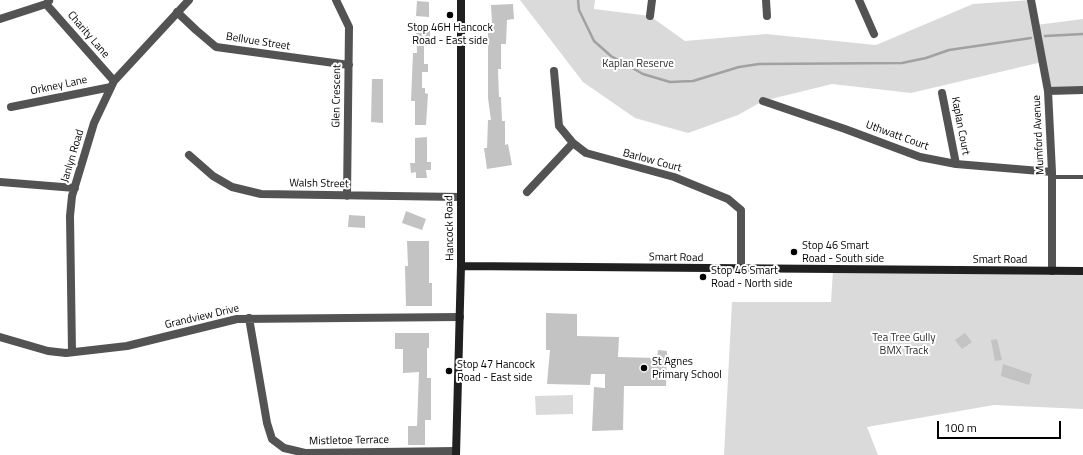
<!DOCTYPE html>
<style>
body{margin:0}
#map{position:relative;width:1083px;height:455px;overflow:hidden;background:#fff;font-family:"Titillium Web",sans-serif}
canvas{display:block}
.scale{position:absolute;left:937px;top:421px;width:124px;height:18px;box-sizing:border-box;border:2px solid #000;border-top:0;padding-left:5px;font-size:12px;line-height:14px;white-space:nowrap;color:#000;-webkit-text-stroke:3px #fff;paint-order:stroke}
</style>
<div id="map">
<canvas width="1083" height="455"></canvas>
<div class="scale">100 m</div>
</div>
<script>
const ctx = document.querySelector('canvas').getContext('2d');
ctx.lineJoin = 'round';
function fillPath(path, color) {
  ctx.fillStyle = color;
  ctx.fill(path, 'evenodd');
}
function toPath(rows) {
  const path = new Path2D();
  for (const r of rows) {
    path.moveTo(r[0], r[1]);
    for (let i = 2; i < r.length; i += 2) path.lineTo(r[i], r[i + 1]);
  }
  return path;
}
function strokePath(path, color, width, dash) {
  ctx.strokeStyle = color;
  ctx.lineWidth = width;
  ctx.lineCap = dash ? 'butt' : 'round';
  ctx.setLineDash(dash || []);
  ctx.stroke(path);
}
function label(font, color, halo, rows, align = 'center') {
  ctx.font = font + ' "Titillium Web",sans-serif';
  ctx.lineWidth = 4;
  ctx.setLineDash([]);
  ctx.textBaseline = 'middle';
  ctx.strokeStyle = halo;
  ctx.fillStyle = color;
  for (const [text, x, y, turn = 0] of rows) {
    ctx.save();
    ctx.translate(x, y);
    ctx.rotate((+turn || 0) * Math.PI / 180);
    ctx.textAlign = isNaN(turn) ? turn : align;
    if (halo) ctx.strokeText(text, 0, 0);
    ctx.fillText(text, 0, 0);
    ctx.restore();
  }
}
fillPath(toPath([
 [520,0,595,0,594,9,650,16,685,41,766,34,876,45,973,4,1031,0,1036,25,1083,19,1083,90,1048,91,1042,62,911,93,832,84,763,101,738,115,688,133,635,118,583,82],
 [833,270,1083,271,1083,409,994,405,867,427,878,455,724,455,732,302,831,302],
 [573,395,573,414,536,415,535,396]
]), '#dadada');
strokePath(toPath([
 [578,0,579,10,594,41,611,56,643,74,670,82,693,81,739,67,759,64,902,63,926,58,949,50,1031,38],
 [1045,36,1083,34]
]), '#a1a1a1', 2.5);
fillPath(toPath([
 [417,1,429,2,429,17,416,16],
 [513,4,514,19,507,20,506,44,501,44,501,69,498,69,499,97,501,97,502,121,505,121,505,145,508,144,512,165,487,169,484,148,487,148,488,120,491,120,488,98,488,23,492,23,491,5],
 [416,30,430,30,430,45,424,45,424,64,428,64,428,72,422,72,422,88,425,88,425,93,428,94,426,125,415,125,415,101,411,101,413,53,417,53],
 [372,79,383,79,383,123,371,122],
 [427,137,427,162,431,162,431,170,426,170,427,178,416,178,416,172,411,173,410,163,415,163,415,138],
 [406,211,426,219,422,230,402,223],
 [349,215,365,216,365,228,348,227],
 [407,241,429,241,429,283,432,283,432,306,406,306,405,266,408,266],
 [546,313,577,314,577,336,619,337,618,357,657,358,658,350,667,351,666,386,624,386,623,430,592,431,594,387,605,388,605,374,591,374,590,385,547,384,550,350,546,350],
 [395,333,429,333,429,348,427,348,427,378,431,378,431,420,425,420,425,445,408,445,408,426,417,426,419,372,403,373,403,349,395,349],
 [965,333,972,342,962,349,955,340],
 [997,339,1002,360,995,361,991,340],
 [1003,364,1032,374,1029,385,1001,376]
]), '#c3c3c3');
strokePath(toPath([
 [1052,177,1083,177]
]), '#535353', 4);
strokePath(toPath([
 [336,0,349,27,347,196],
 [766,0,767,16],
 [859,0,874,34],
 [1031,0,1048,91,1052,172,1052,271],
 [46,4,114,81],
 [177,12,196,30,216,47,349,65],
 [650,16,652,0],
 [0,19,46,4,49,1],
 [554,71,559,126,573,143,586,153,674,177,728,199,741,210,741,269],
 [1048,91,1083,90],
 [942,93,956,164],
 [763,101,845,129,920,157,956,164,1052,172],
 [11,107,111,87],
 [189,155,213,176,232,187,261,194,460,197],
 [0,182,75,188],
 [527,192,573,143],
 [249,318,267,423,272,439,284,448,305,453,456,451],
 [0,337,48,351,66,353,127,346,237,319,460,317],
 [72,352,70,216,72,196,94,123,114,81,189,0]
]), '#535353', 8);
strokePath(toPath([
 [461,266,1083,271],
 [456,455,461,266,461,0]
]), '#202020', 8);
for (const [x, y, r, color] of [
 [450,15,4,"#000"],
 [794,252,4,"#000"],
 [703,277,4,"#000"],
 [644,368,4,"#000"],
 [449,371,4,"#000"]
]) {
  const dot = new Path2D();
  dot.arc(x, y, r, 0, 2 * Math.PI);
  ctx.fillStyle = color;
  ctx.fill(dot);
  strokePath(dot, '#fff', 1.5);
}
label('11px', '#000', '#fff', [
 ["Stop 46H Hancock",450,28,"center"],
 ["Road - East side",450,41,"center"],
 ["Stop 46 Smart",802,246],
 ["Road - South side",802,259],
 ["Stop 46 Smart",711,271],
 ["Road - North side",711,284],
 ["St Agnes",652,362],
 ["Primary School",652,375],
 ["Stop 47 Hancock",457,365],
 ["Road - East side",457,378]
], 'left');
label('11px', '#000', '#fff', [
 ["Charity Lane",88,35,49],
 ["Bellvue Street",258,42,9],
 ["Orkney Lane",59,86,-12],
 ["Glen Crescent",337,96,-89],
 ["Kaplan Court",960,126,79],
 ["Mumford Avenue",1039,135,-93],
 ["Uthwatt Court",897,136,20],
 ["Janlyn Road",73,156,-73],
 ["Barlow Court",652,161,15],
 ["Walsh Street",319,184,1],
 ["Hancock Road",450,228,-91],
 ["Smart Road",676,258,1],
 ["Smart Road",1000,260],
 ["Grandview Drive",202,317,-13],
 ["Mistletoe Terrace",349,441,-1]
]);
label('11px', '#313131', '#fff', [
 ["Kaplan Reserve",638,64],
 ["Tea Tree Gully",904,338],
 ["BMX Track",904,351]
]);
</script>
